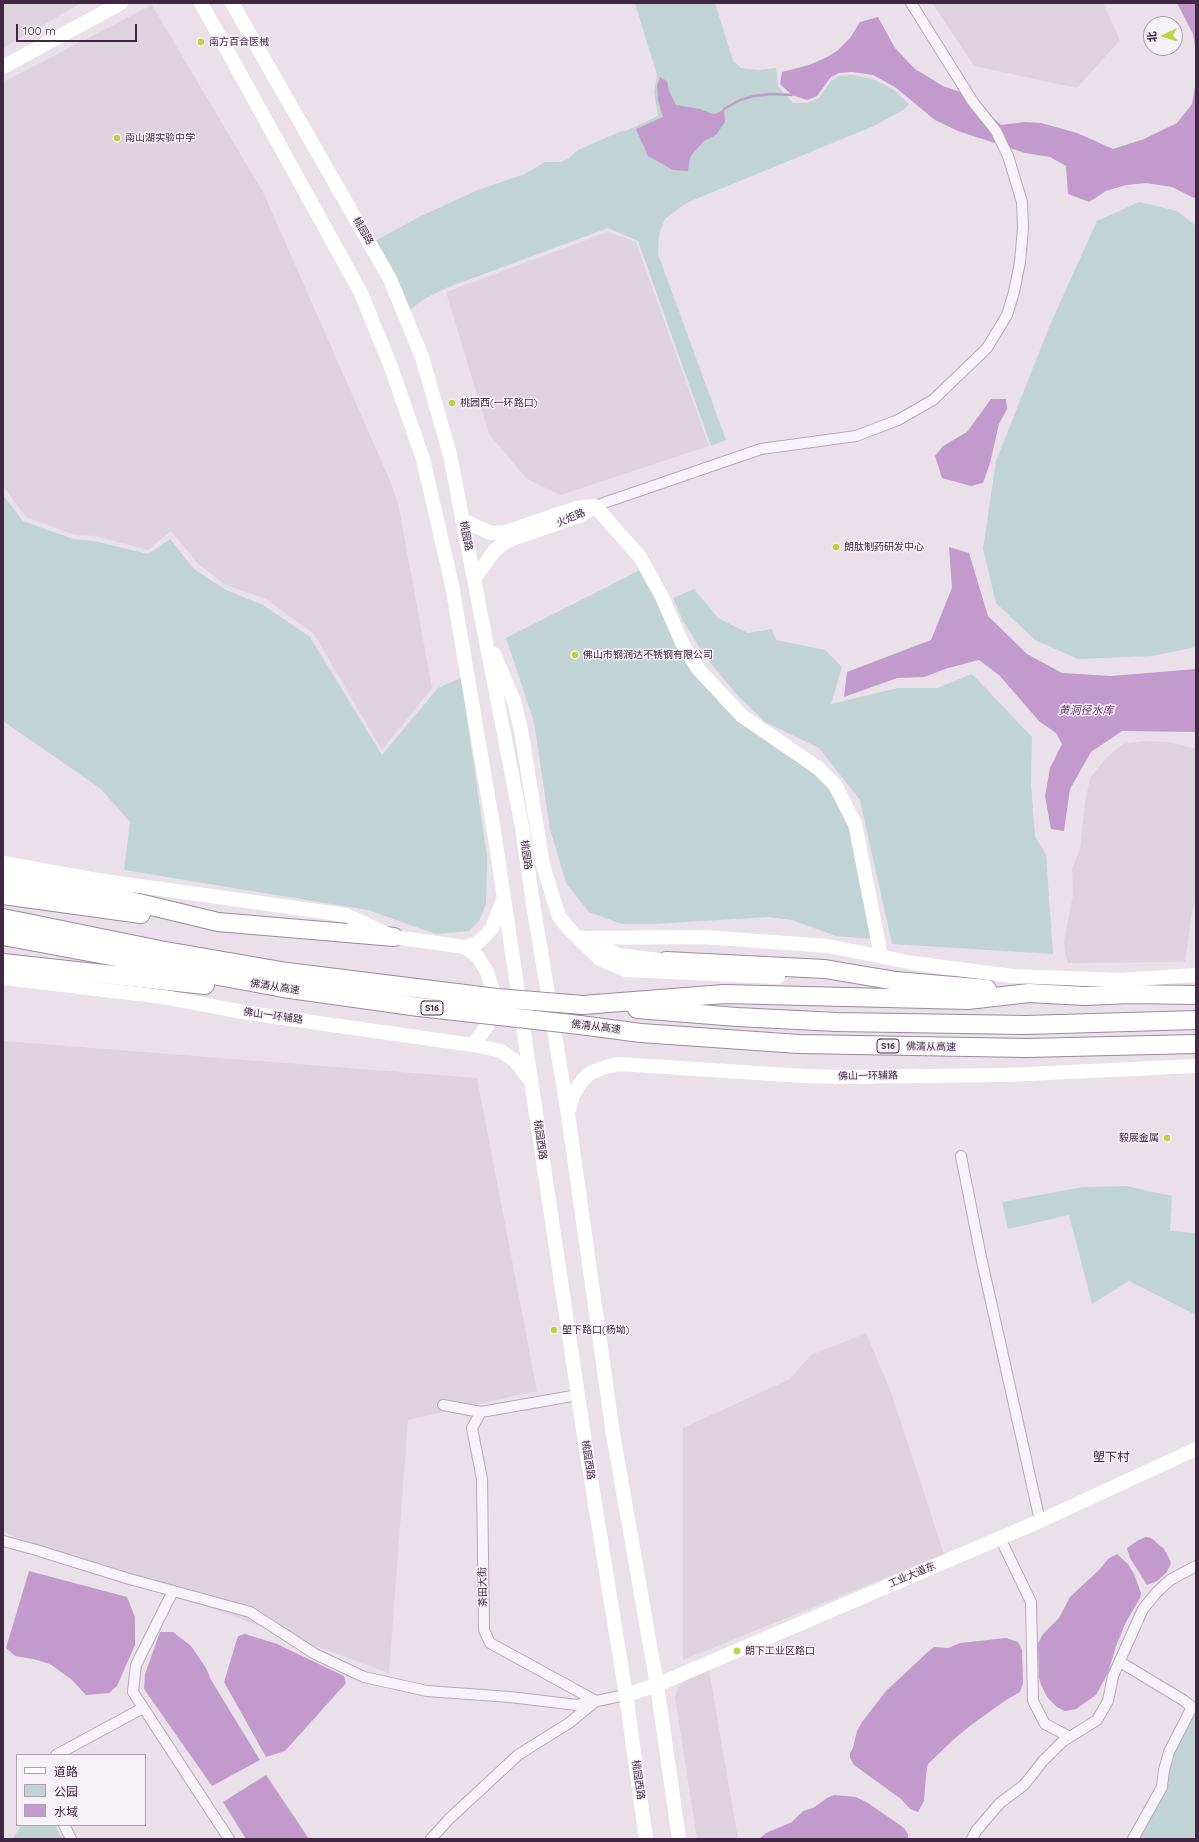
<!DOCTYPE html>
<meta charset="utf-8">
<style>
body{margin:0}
#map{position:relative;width:1199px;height:1842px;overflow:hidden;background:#e9e0ea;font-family:Quicksand,"Noto Sans SC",sans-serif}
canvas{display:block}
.frame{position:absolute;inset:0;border:4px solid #402842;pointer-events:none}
.legend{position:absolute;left:16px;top:1754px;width:130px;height:72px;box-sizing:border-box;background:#f6f0f7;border:1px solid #ada0af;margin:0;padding:5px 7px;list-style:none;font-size:12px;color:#402842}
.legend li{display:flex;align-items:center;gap:8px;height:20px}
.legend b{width:20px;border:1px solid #ada0af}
.north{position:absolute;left:1143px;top:16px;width:40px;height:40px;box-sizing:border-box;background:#f6f0f7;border:1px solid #ada0af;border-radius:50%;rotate:265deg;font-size:11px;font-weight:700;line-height:16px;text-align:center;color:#402842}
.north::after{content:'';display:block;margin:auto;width:14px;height:18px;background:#bed340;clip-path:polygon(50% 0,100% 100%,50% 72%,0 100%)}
.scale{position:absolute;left:16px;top:24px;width:121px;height:18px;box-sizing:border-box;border:2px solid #402842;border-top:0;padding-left:5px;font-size:12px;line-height:14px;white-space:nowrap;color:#402842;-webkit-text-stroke:3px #f6f0f7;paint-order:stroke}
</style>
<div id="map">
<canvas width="1199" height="1842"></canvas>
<div class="frame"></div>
<ul class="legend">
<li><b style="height:5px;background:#fff"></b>道路</li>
<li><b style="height:11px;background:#c1d3d4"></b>公园</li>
<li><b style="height:11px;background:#c29acb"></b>水域</li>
</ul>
<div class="north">北</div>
<div class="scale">100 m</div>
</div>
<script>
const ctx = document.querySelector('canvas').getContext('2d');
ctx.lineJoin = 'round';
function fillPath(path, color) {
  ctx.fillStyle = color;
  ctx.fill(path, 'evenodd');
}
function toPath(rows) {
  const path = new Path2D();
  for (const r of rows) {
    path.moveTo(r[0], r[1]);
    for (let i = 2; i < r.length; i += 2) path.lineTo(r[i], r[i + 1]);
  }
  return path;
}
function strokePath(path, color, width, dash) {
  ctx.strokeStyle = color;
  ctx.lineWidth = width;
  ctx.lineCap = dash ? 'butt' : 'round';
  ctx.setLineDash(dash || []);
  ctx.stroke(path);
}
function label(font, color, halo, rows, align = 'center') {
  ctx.font = font + ' Quicksand,"Noto Sans SC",sans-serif';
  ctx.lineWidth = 3;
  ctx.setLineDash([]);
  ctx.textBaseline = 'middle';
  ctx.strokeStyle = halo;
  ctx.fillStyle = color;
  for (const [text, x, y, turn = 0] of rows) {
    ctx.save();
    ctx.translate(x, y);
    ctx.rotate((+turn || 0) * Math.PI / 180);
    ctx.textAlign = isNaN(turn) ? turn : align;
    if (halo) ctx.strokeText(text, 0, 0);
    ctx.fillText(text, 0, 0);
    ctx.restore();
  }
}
fillPath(toPath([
 [3,3,81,3,3,48],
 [932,3,1103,3,1120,40,1077,88,974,66],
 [152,5,264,194,391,483,399,508,432,688,382,750,314,634,266,599,226,585,198,564,171,531,148,550,95,536,75,535,26,517,3,486,3,82],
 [608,232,636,242,709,446,561,495,527,479,489,434,446,292],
 [1144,741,1169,742,1196,749,1196,898,1192,912,1185,962,1068,963,1065,953,1064,941,1073,895,1072,869,1080,849,1085,803,1090,778,1106,758,1123,744],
 [3,1041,477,1078,537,1391,408,1420,389,1673,3,1532],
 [866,1333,891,1392,944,1554,683,1660,683,1428,790,1379,811,1355],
 [709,1670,738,1839,697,1839,675,1697,678,1688,691,1674]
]), '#ded2df');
fillPath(toPath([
 [635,3,715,3,733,61,741,68,759,70,776,68,778,86,793,103,807,103,819,98,831,81,839,76,853,75,873,79,894,90,909,104,905,109,874,126,686,203,665,219,659,234,658,254,726,440,711,446,638,241,608,228,446,288,424,299,408,311,375,241,421,216,478,190,525,174,545,162,560,162,568,159,578,150,619,132,628,130,658,116,654,92,657,75],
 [1139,202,1177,211,1196,226,1196,647,1152,656,1078,659,1035,640,996,603,983,549,996,461,1050,325,1097,221],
 [3,495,23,521,73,539,94,541,148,554,170,539,194,569,226,590,263,605,310,637,382,755,438,688,461,678,487,856,486,904,479,921,469,931,436,934,368,910,124,870,130,822,101,789,3,721],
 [644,568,705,684,723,707,829,785,853,825,872,939,836,936,792,920,768,917,654,924,622,924,589,912,566,883,550,829,534,722,506,638],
 [694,589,718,618,748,633,772,629,776,640,825,650,842,667,831,704,898,688,937,688,972,674,1032,737,1031,783,1035,836,1046,855,1053,954,892,944,860,800,819,748,765,722,738,696,704,655,683,621,673,598],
 [1126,1186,1172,1196,1170,1231,1196,1233,1196,1315,1129,1281,1092,1304,1069,1215,1008,1229,1002,1202,1083,1187],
 [1196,1709,1196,1839,1138,1839,1169,1783,1168,1771,1174,1747],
 [22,1825,55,1825,62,1839,12,1839]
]), '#c1d3d4');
fillPath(toPath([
 [1177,3,1196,3,1196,52,1193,34],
 [878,17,895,48,915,69,943,86,969,95,1001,125,1025,122,1041,123,1077,133,1113,149,1144,139,1177,123,1192,104,1196,81,1196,199,1172,187,1146,183,1126,185,1106,191,1089,202,1068,194,1066,166,1050,157,1025,153,958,131,935,120,895,87,873,75,852,72,839,73,831,77,817,96,807,100,792,95,780,84,782,72,809,65,827,57,837,51,850,38,860,22],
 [660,77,667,81,669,91,676,105,700,109,713,114,718,113,724,109,725,122,716,135,704,141,694,152,690,158,688,171,673,170,648,156,636,129,663,117,658,100,657,86],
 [991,399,1006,399,1007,409,999,424,990,463,983,483,971,486,942,478,935,456,943,446,967,432],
 [949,547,969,553,988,616,1027,654,1062,673,1111,676,1196,669,1196,732,1122,731,1091,752,1070,789,1064,831,1051,829,1045,796,1050,768,1062,744,1056,733,1039,721,999,675,979,660,948,668,924,677,897,678,844,697,847,672,931,640,952,588],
 [1146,1537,1151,1538,1164,1549,1169,1558,1171,1564,1166,1573,1157,1581,1147,1585,1130,1558,1127,1548,1137,1541],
 [1117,1554,1128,1564,1134,1574,1141,1593,1140,1598,1126,1622,1116,1646,1108,1673,1096,1695,1076,1709,1065,1711,1057,1707,1047,1697,1041,1685,1039,1678,1038,1643,1043,1634,1059,1618,1070,1597,1100,1569,1108,1559],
 [29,1571,127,1597,135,1617,135,1645,117,1686,109,1693,86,1695,72,1680,50,1664,33,1659,15,1656,6,1648],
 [160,1632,173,1632,191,1646,206,1668,211,1680,260,1760,212,1786,144,1689,145,1674],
 [245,1634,277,1644,344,1676,346,1683,285,1751,266,1757,224,1682,238,1636],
 [1006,1638,1018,1642,1022,1650,1023,1683,1020,1692,1006,1700,971,1725,953,1740,928,1764,926,1775,924,1801,918,1812,910,1809,901,1799,854,1765,850,1758,850,1753,853,1748,857,1731,862,1722,886,1691,930,1650,934,1647,948,1648,960,1643],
 [266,1775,309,1839,246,1839,223,1802],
 [834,1795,856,1797,868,1803,904,1828,908,1834,908,1839,759,1839,766,1833,792,1822,803,1811,813,1808,827,1798]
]), '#c29acb');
strokePath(toPath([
 [724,109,740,100,754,96,771,94,792,95]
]), '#c29acb', 2.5);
const street = toPath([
 [595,506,761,449,856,436,898,420,933,400,987,348,1007,315,1014,292,1020,262,1023,228,1022,202,1008,156,996,131,973,102,911,3],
 [961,1156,981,1257,1040,1521],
 [443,1405,481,1412,578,1395],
 [1000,1538,1031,1602,1033,1701,1045,1724,1070,1737],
 [3,1541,33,1549,126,1578,250,1612,315,1654,364,1677,427,1691,510,1697,577,1705,626,1695],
 [173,1591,136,1665,133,1692,229,1839],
 [1120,1662,1183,1700,1192,1707,1169,1752,1164,1770,1162,1787,1133,1839],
 [56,1755,143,1708],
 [64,1825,71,1839],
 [431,1839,449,1819,518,1755,569,1723,596,1701,490,1643,484,1630,482,1479,472,1428,481,1412],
 [972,1839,976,1831,1000,1803,1024,1785,1043,1761,1062,1742,1097,1720,1108,1701,1113,1676,1143,1609,1157,1592,1170,1580,1196,1566]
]);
const highway = toPath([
 [3,877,118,898,218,922,394,937],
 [3,895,141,914],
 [3,918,160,950,287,972],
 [3,936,283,988],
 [666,961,825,969,896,981,987,989],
 [3,963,205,985],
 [583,1005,724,994,968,1000,1029,993,1085,996,1130,994,1196,995],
 [637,1009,737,1017,837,1022,1026,1025,1196,1020],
 [580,1025,641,1033,799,1044,1026,1048,1196,1044]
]);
strokePath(street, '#b6a9b8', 12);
strokePath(highway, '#9e87a1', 20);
strokePath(street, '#f7f3f8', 10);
strokePath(toPath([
 [201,3,361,293,391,367,423,459,452,585,495,838,584,1436,626,1695,646,1839],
 [232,3,390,279,422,357,450,455,522,827,533,904,568,1114,613,1434,657,1685,679,1839],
 [3,67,121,3],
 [595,506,640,557,662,597,683,645,699,670,742,716,818,768,835,785,855,824,881,956],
 [462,520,491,533,506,532,577,508,595,506,579,516,507,541,495,550,474,579],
 [494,654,514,701,521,730,543,865,559,917,569,929,600,959,626,970,778,977],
 [3,863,97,880,346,915,394,937,465,947,476,944,486,935,492,928,503,900],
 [580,938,703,937,828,946,913,963,1012,976,1120,980,1196,975],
 [587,941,618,955,666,961],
 [465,947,478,957,487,972,493,991,491,1007,487,1026,473,1045],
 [3,978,164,997,248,1013,473,1045,501,1051,514,1060,531,1081],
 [569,1110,573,1095,582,1081,590,1073,606,1067,619,1064,803,1076,843,1077,1006,1075,1196,1066],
 [626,1695,657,1685,1040,1521,1196,1449]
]), '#fff', 14);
strokePath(highway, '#fff', 18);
const highwayBridge = toPath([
 [287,972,497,998,583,1005],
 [283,988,419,1007,580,1025]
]);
strokePath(highwayBridge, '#9e87a1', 20, []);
strokePath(highwayBridge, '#fff', 18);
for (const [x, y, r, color] of [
 [201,42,4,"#bed340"],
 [117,138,4,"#bed340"],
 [452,403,4,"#bed340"],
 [836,547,4,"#bed340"],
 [575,655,4,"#bed340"],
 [1167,1138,4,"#bed340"],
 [554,1330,4,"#bed340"],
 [737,1651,4,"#bed340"]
]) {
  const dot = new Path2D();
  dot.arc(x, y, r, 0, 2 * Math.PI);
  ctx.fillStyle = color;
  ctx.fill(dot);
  strokePath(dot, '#f6f0f7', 1.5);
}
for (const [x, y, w] of [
 [432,1008,22],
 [888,1046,22]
]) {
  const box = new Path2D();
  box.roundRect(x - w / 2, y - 7, w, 14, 3);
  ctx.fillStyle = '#f6f0f7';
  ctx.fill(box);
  strokePath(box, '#402842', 1);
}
label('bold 9px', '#402842', null, [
 ["S16",432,1008],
 ["S16",888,1046]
]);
label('10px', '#402842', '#f6f0f7', [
 ["南方百合医械",209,42],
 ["南山湖实验中学",125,138],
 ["桃园西(一环路口)",460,403],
 ["朗肽制药研发中心",844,547],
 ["佛山市钢润达不锈钢有限公司",583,655],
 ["毅展金属",1159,1138,"right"],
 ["塱下路口(杨坳)",562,1330],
 ["朗下工业区路口",745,1651]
], 'left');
label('10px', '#402842', '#f6f0f7', [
 ["桃园路",363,231,60],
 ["火炬路",571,518,-23],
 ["桃园路",466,536,79],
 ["桃园路",526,855,82],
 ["佛清从高速",275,987,9],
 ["佛山一环辅路",273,1016,8],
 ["佛清从高速",596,1027,7],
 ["佛清从高速",931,1047,1],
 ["佛山一环辅路",868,1076,-1],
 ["桃园西路",540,1140,82],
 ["桃园西路",588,1460,81],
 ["工业大道东",912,1575,-23],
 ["茶田大街",483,1587,-91],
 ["桃园西路",638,1780,82]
]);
label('italic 11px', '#6d3077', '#f6f0f7', [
 ["黄洞径水库",1086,711]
]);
label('12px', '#321a33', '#f6f0f7', [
 ["塱下村",1111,1457]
]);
</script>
